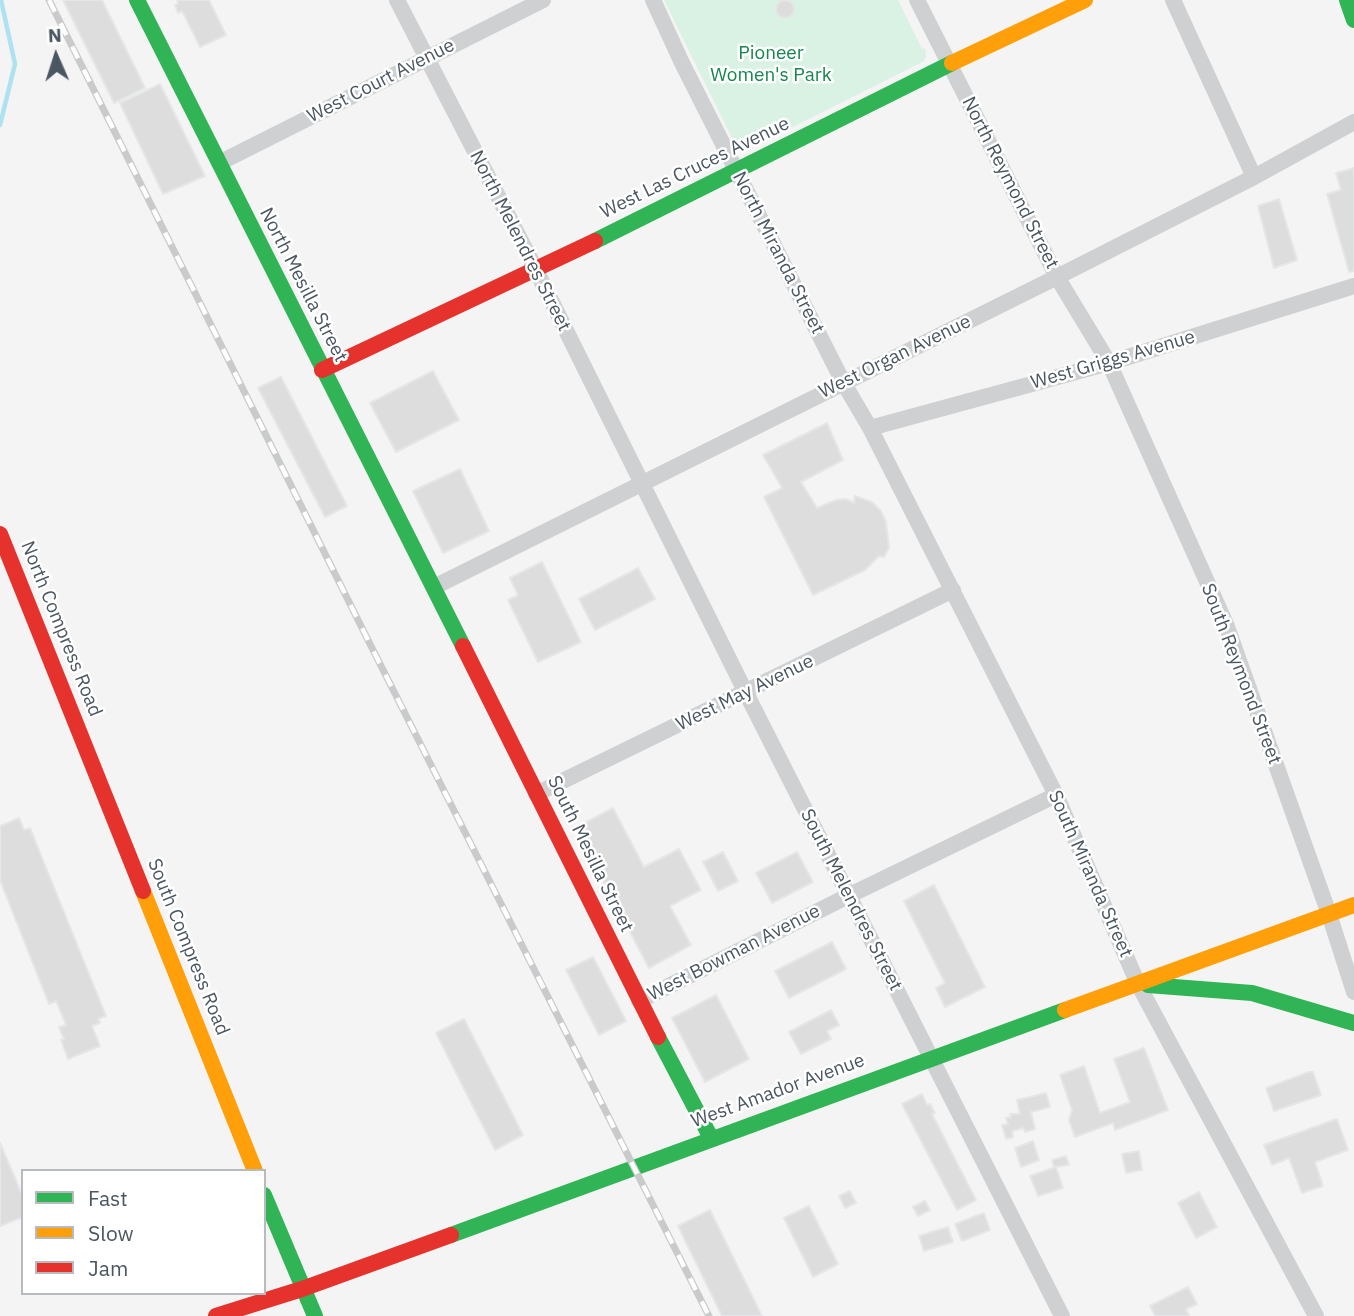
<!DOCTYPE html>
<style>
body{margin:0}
#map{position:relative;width:1354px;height:1316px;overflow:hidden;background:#f4f4f4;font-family:"IBM Plex Sans",sans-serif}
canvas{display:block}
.legend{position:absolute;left:21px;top:1169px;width:245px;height:126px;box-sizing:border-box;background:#fff;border:2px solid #b7bbc0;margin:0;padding:9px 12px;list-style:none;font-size:21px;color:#4a5661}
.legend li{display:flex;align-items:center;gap:14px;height:35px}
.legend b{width:35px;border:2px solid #b7bbc0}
.north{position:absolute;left:21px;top:21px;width:70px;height:70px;-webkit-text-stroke:5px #fff;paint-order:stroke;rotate:357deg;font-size:19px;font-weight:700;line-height:28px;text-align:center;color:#4a5661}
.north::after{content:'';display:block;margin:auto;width:24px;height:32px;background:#4a5661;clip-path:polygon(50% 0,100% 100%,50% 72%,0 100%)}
</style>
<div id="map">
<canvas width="1354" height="1316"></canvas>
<ul class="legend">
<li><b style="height:9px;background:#30b455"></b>Fast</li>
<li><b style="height:9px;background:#ff9f0a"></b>Slow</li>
<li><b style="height:9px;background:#e5322d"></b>Jam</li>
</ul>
<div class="north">N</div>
</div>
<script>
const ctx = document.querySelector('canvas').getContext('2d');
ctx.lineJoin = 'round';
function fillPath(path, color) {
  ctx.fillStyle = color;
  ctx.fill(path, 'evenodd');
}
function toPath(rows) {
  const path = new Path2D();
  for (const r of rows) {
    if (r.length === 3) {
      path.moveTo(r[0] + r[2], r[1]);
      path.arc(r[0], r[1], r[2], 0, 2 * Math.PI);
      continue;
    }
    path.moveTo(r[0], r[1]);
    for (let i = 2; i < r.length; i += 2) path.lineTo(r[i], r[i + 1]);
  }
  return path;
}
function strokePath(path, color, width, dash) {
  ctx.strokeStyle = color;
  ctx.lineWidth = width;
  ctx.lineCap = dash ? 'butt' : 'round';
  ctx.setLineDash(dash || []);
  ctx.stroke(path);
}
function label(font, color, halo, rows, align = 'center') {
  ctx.font = font + ' "IBM Plex Sans",sans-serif';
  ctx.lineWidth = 5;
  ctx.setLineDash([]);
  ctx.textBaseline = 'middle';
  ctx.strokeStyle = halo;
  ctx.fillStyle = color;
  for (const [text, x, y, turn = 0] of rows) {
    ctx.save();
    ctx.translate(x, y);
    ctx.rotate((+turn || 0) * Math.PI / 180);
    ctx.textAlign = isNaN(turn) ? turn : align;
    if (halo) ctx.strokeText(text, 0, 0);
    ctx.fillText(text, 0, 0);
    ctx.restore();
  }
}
fillPath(toPath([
 [664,0,898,0,922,49,925,48,926,57,924,61,757,145,743,146,733,140]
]), '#d9f2e3');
strokePath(toPath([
 [0,125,15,64,1,0]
]), '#aee2f0', 4.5);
const building = toPath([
 [785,9,9],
 [63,0,102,0,145,88,114,103,63,0],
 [177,0,209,0,226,35,200,47,182,11,178,13,175,5,178,3,177,0],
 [160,84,205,176,163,194,120,103,160,84],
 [1354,168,1354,271,1349,272,1327,194,1341,190,1336,173,1354,168],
 [1279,199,1297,260,1274,268,1258,206,1279,199],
 [433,371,459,420,396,452,370,403,433,371],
 [281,377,347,506,325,517,258,388,281,377],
 [827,423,843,460,801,482,817,508,836,500,846,499,854,503,855,496,872,502,881,511,886,522,889,547,884,557,879,556,865,570,813,595,764,497,782,488,763,455,827,423],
 [460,469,489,531,443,553,413,491,460,469],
 [542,562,581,642,538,662,508,600,518,595,510,578,542,562],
 [638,568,655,599,595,630,579,599,638,568],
 [613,808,644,867,679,849,701,890,670,906,691,945,649,968,575,828,613,808],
 [19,818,24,830,30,828,106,1016,98,1019,100,1023,92,1026,100,1046,68,1059,61,1040,64,1039,59,1027,66,1025,56,1001,49,1004,0,880,0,826,19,818],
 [723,852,738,881,718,891,703,862,723,852],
 [797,852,813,882,772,903,756,873,797,852],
 [934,885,985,987,945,1007,936,988,945,983,904,901,934,885],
 [832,942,846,969,789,998,775,971,832,942],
 [593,957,626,1021,599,1035,566,970,593,957],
 [716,995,749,1059,705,1082,672,1018,716,995],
 [831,1010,839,1025,827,1031,831,1039,801,1054,789,1032,831,1010],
 [464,1019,523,1135,495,1150,436,1033,464,1019],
 [1144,1048,1168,1110,1115,1130,1113,1123,1075,1137,1069,1120,1072,1110,1060,1075,1084,1066,1100,1113,1130,1102,1114,1059,1144,1048],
 [1309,1072,1313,1072,1321,1095,1274,1111,1266,1088,1309,1072],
 [1046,1093,1050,1107,1031,1112,1035,1129,1025,1132,1024,1128,1012,1131,1013,1137,1006,1139,1002,1125,1008,1124,1006,1118,1011,1117,1010,1114,1020,1114,1017,1100,1046,1093],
 [922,1094,927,1105,930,1104,935,1113,932,1114,976,1200,957,1210,902,1104,922,1094],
 [1337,1119,1348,1150,1315,1162,1323,1186,1302,1193,1289,1158,1272,1165,1264,1145,1337,1119],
 [1033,1141,1039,1160,1021,1167,1015,1148,1033,1141],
 [0,1143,23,1197,23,1217,0,1226,0,1143],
 [1139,1151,1142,1170,1126,1173,1122,1154,1139,1151],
 [1066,1156,1069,1165,1054,1167,1052,1160,1066,1156],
 [1056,1167,1063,1188,1038,1196,1030,1176,1056,1167],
 [850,1191,856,1203,845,1208,839,1196,850,1191],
 [1199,1192,1217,1227,1196,1238,1178,1203,1199,1192],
 [925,1201,930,1210,918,1216,913,1207,925,1201],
 [809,1206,838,1264,813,1277,784,1218,809,1206],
 [710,1210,762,1316,722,1316,678,1226,710,1210],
 [984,1213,990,1230,962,1241,955,1224,984,1213],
 [948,1227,953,1242,924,1251,919,1236,948,1227],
 [1188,1287,1197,1304,1186,1309,1189,1316,1155,1316,1150,1306,1188,1287]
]);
fillPath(building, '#ddddde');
strokePath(building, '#e5e6e7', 2);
strokePath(toPath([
 [397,0,536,270,746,693,1062,1316],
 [653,0,682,63,843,382,870,428,1056,795,1138,984,1316,1316],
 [917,0,1057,277,1109,363,1226,624,1329,914,1354,992],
 [1173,0,1254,177],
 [219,163,543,0],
 [870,428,1109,363,1354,286],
 [434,587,1057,277,1254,177,1354,122],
 [536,794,953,590],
 [639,1001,848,896,1056,795]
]), '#ced0d2', 16);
strokePath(toPath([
 [137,0,463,646],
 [1347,0,1354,20],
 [595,241,952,63],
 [1148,985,1252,993,1354,1023],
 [658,1037,711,1138],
 [264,1195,315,1316],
 [451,1235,1065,1010]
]), '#30b455', 16);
strokePath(toPath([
 [952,63,1085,0],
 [143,891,255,1171],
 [1065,1010,1354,905]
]), '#ff9f0a', 16);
strokePath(toPath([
 [322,370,595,241],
 [0,534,143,891],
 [463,646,658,1037],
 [216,1316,302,1289,451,1235]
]), '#e5322d', 16);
const rail = toPath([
 [49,0,372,648,709,1316]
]);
strokePath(rail, '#c9cacc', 7);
strokePath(rail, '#fff', 4.5, [13]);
label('19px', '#17864f', '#fff', [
 ["Pioneer",771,54],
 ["Women's Park",771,76]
]);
label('19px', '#4a5661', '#fff', [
 ["West Court Avenue",381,81,-27],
 ["West Las Cruces Avenue",695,168,-26],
 ["North Reymond Street",1010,183,63],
 ["North Melendres Street",520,241,63],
 ["North Miranda Street",778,253,63],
 ["North Mesilla Street",303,285,63],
 ["West Organ Avenue",895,357,-26],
 ["West Griggs Avenue",1113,360,-16],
 ["North Compress Road",61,629,68],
 ["South Reymond Street",1241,674,69],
 ["West May Avenue",745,693,-26],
 ["South Mesilla Street",590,854,64],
 ["South Miranda Street",1090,874,66],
 ["South Melendres Street",851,900,63],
 ["South Compress Road",188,947,68],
 ["West Bowman Avenue",734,953,-27],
 ["West Amador Avenue",778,1091,-20]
]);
</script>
